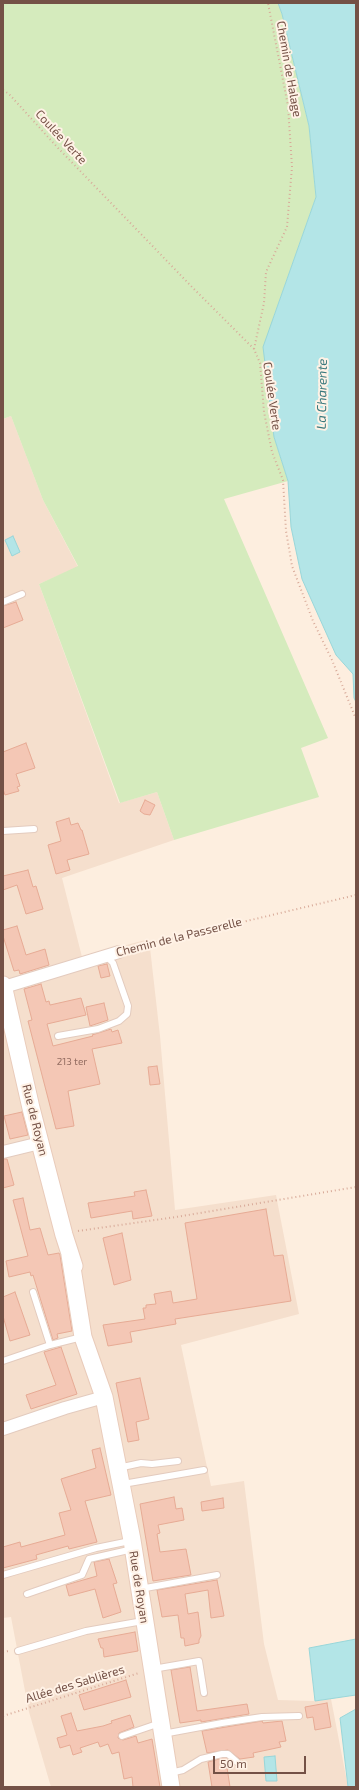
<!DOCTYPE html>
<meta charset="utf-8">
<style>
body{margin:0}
#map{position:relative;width:359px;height:1790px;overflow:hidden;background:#fdeedf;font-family:"Exo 2",sans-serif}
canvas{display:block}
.frame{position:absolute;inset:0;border:4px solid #745146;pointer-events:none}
.scale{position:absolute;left:213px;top:1756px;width:93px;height:18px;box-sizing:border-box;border:2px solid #745146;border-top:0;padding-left:5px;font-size:12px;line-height:14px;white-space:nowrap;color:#745146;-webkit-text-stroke:3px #fff2e6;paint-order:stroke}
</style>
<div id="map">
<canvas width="359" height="1790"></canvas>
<div class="frame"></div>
<div class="scale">50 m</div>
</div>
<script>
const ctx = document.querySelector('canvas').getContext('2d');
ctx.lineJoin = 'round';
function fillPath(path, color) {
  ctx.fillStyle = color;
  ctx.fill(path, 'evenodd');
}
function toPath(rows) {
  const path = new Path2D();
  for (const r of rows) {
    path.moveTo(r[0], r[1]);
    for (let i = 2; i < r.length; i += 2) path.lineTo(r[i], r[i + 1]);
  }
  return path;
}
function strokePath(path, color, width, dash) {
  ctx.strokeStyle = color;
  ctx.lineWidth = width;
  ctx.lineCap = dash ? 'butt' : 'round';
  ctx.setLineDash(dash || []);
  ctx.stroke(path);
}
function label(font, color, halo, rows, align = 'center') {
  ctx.font = font + ' "Exo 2",sans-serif';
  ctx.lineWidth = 4;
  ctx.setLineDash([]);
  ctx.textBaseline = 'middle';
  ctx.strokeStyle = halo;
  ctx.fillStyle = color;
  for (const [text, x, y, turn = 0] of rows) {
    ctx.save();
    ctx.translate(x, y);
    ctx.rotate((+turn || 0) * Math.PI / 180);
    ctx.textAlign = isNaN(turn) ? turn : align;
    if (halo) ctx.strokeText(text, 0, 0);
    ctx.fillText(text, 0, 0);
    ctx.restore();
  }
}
fillPath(toPath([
 [11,416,43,500,78,567,39,584,119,803,157,792,174,840,62,878,82,957,149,939,160,1036,175,1210,276,1195,299,1314,181,1345,211,1486,244,1481,264,1644,278,1700,313,1701,331,1699,348,1787,51,1787,29,1712,11,1617,3,1618,3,419]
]), '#f5dfcd');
fillPath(toPath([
 [3,3,278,3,282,14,309,126,316,197,273,319,274,437,288,481,224,499,328,738,301,748,319,797,174,840,157,792,120,803,39,584,78,566,43,500,11,416,3,419]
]), '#d5ebbd');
const water = toPath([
 [278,3,356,3,356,702,354,698,353,674,336,655,302,579,291,527,288,481,274,437,263,347,316,197,309,126,282,14,278,3],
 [13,536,20,552,12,556,5,540,13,536],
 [356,1639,356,1695,315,1701,309,1648,356,1639],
 [356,1709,356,1787,348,1787,340,1718,356,1709],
 [275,1756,277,1781,266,1781,264,1757,275,1756]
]);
fillPath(water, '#b3e5e7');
strokePath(water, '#99d6d9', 1);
const building = toPath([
 [16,602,23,620,3,628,3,606,16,602],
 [26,743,35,768,16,774,20,786,17,787,19,791,5,795,3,789,3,752,26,743],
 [145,800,155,805,150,815,144,814,140,811,145,800],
 [69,818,71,825,78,823,81,830,82,830,89,854,67,860,70,870,56,874,48,845,61,841,56,822,69,818],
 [28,870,33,887,36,886,43,909,26,914,17,885,3,890,3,876,28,870],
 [17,926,26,955,45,949,49,965,20,974,19,970,14,971,3,936,3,930,17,926],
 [107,964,110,976,101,978,98,966,107,964],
 [41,984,46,1002,49,1001,50,1005,81,998,86,1015,47,1024,53,1046,93,1036,92,1035,111,1029,112,1032,118,1030,122,1043,92,1049,100,1084,68,1091,74,1126,56,1129,28,1021,32,1020,24,989,41,984],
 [104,1003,108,1020,90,1026,86,1007,104,1003],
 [157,1066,160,1084,150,1085,148,1067,157,1066],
 [22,1112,28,1135,10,1139,4,1116,22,1112],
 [3,1159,7,1159,14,1185,3,1188,3,1159],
 [146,1190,152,1216,133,1219,132,1211,91,1218,88,1203,135,1196,134,1192,146,1190],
 [23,1198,30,1230,40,1228,48,1255,59,1253,60,1255,72,1331,57,1334,58,1338,53,1340,33,1275,31,1276,30,1272,9,1277,6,1261,28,1256,13,1200,23,1198],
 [266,1209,274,1256,283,1255,291,1301,175,1319,176,1324,130,1332,132,1342,108,1346,103,1325,145,1319,143,1308,146,1308,146,1305,156,1304,154,1294,171,1291,173,1303,197,1299,185,1223,266,1209],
 [122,1233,131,1280,114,1285,103,1238,122,1233],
 [15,1292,30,1335,10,1341,3,1316,3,1297,15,1292],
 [61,1347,77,1394,31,1409,26,1395,56,1385,44,1352,61,1347],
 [140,1378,149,1419,136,1422,139,1440,128,1442,116,1383,140,1378],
 [100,1448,111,1495,85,1501,97,1542,69,1549,68,1546,36,1555,37,1559,3,1568,3,1547,20,1542,21,1547,65,1535,59,1513,71,1510,61,1479,96,1468,92,1450,100,1448],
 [174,1497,176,1509,182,1508,184,1520,158,1525,160,1533,157,1534,160,1552,186,1549,191,1575,153,1581,140,1504,174,1497],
 [223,1498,224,1508,202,1511,201,1502,223,1498],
 [109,1559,117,1583,113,1584,121,1612,103,1618,95,1589,69,1596,66,1585,97,1576,94,1562,109,1559],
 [217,1580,224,1616,211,1618,208,1590,185,1594,188,1614,198,1612,201,1636,199,1640,199,1643,185,1646,184,1638,181,1638,178,1615,162,1617,157,1590,217,1580],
 [135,1632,138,1651,104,1657,103,1648,101,1648,98,1639,135,1632],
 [190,1667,197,1711,247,1704,249,1714,201,1722,201,1720,180,1723,171,1670,190,1667],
 [126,1680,131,1697,84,1710,79,1695,126,1680],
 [327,1703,331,1727,315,1730,313,1717,307,1718,305,1707,327,1703],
 [71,1713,77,1731,103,1726,112,1723,111,1721,130,1715,134,1727,119,1733,118,1738,123,1740,136,1736,138,1743,152,1739,160,1787,133,1787,132,1777,124,1779,119,1752,112,1754,108,1744,100,1747,98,1742,80,1748,82,1752,73,1755,70,1745,60,1748,57,1738,67,1735,61,1716,71,1713],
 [262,1721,263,1723,282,1721,286,1741,279,1742,281,1747,253,1753,254,1757,240,1759,228,1750,207,1753,202,1731,262,1721],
 [223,1758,226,1758,229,1761,226,1761,230,1787,212,1787,208,1762,223,1758]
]);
fillPath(building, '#f4c7b5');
strokePath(building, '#e7ab95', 1);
const lane = toPath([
 [3,602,22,594],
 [3,831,34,829],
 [58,1036,98,1029,119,1021,127,1014,128,1006,113,963,106,956],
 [33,1292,50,1345],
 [3,1361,50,1345,82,1337],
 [118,1468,141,1463,152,1464,178,1461],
 [123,1484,204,1470],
 [3,1575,96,1548,130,1541],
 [140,1589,217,1575],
 [27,1594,82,1575,89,1559,133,1549],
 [18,1651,86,1631,143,1621],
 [153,1669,199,1661,204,1693],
 [163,1734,222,1723,262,1717,299,1716],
 [122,1736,160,1723],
 [170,1773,183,1770,201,1759,222,1754,228,1754,237,1762]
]);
const street = toPath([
 [4,987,119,952],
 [3,1152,40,1143],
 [3,1429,65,1408,104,1397]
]);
const secondary = toPath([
 [3,985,31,1108,64,1235,74,1266],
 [70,1255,83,1337,104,1397,132,1540,171,1787]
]);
strokePath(lane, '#e3cbbe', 8);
strokePath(street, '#e3cbbe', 14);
strokePath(secondary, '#e9cbba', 19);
strokePath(toPath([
 [3,90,9,94,58,148,192,287,254,349,260,363,264,412,272,452,283,480,286,531,292,566,313,621,332,660,356,719],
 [254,349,264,303,266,272,287,227,292,167,288,106,268,3],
 [129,949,356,895],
 [78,1231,176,1217,356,1187],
 [3,1652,9,1651],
 [3,1716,139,1673]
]), '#d8aa99', 2, [1, 3]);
strokePath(lane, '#fff', 6);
strokePath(street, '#fff', 12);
strokePath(secondary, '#fff', 17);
label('10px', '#946e62', null, [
 ["213 ter",72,1062]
]);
label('12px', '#745146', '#fff2e6', [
 ["Chemin de Halage",289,69,80],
 ["Coulée Verte",61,137,47],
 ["Coulée Verte",272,396,82],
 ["Chemin de la Passerelle",179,937,-14],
 ["Rue de Royan",35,1120,76],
 ["Rue de Royan",139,1587,81],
 ["Allée des Sablières",75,1684,-17]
]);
label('italic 13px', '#39787c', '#fff2e6', [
 ["La Charente",322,394,-89]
]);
</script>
